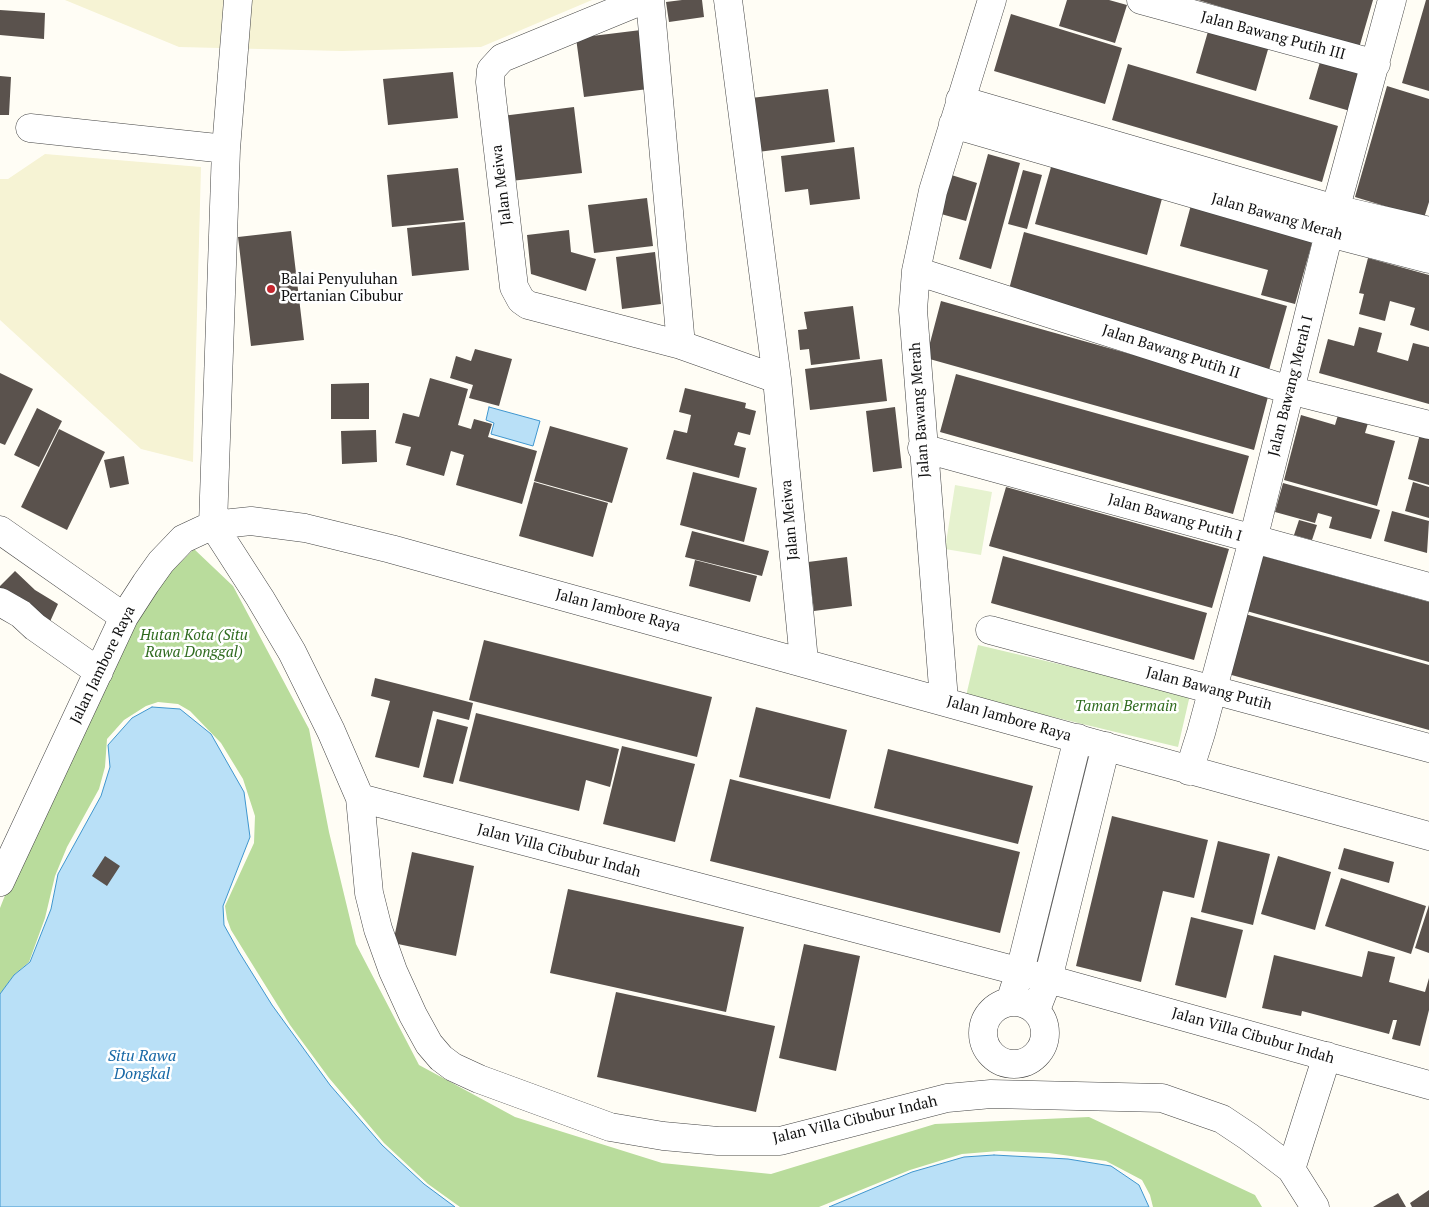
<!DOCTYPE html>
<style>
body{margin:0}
canvas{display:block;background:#fffdf5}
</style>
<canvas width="1429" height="1207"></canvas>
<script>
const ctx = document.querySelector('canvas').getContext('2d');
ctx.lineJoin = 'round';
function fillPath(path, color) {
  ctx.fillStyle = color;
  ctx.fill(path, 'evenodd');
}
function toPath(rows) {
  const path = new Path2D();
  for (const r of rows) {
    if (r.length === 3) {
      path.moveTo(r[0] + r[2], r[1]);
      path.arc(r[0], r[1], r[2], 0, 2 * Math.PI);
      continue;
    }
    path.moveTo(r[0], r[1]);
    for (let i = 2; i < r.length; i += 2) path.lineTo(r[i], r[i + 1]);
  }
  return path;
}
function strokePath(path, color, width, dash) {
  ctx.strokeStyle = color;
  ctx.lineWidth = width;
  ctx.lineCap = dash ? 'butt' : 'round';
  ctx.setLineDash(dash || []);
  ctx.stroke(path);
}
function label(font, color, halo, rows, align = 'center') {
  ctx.font = font + ' "PT Serif",serif';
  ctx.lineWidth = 5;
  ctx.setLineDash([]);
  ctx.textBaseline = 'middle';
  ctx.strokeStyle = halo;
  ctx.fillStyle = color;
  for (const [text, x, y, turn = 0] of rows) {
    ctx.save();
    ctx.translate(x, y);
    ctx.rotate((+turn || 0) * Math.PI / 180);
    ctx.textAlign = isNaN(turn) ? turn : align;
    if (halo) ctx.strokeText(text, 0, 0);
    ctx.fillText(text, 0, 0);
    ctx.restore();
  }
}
fillPath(toPath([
 [65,0,592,0,481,47,342,51,179,47],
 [45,154,201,167,193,462,141,449,0,320,0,179,8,179]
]), '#f6f3d4');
fillPath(toPath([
 [978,645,1190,695,1178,747,966,696]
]), '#d5ebbd');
fillPath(toPath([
 [194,549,233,586,309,729,329,832,356,944,419,1065,515,1117,662,1163,771,1174,935,1124,1089,1117,1255,1195,1262,1207,1153,1207,1150,1195,1142,1180,1106,1161,1049,1153,999,1151,962,1154,910,1170,819,1207,460,1207,428,1184,384,1143,329,1078,290,1025,231,930,227,919,225,906,254,843,255,816,243,779,221,743,190,711,178,704,158,702,146,706,124,720,107,739,105,767,99,789,67,847,55,876,45,918,29,962,14,975,0,994,0,908,65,743,153,590]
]), '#b9dc9c');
fillPath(toPath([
 [955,485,992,492,981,555,945,549]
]), '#e6f2cf');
const water = toPath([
 [489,407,540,421,533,446,491,434,494,423,486,420,489,407],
 [152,707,180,709,211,734,244,792,250,837,223,906,224,925,239,952,272,1005,330,1085,382,1145,424,1184,455,1207,0,1207,0,994,14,975,30,962,51,909,58,874,101,796,110,767,108,745,132,718,152,707],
 [994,1155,1068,1159,1111,1166,1139,1185,1149,1207,829,1207,912,1172,964,1157,994,1155]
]);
fillPath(water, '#b9e0f7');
strokePath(water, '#3f96cf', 1);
fillPath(toPath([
 [682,0,702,0,704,17,669,22,666,2],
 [1067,0,1109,0,1127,5,1115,43,1059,26],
 [1198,0,1373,0,1359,48],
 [1426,0,1429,0,1429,91,1402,83],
 [0,10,45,13,44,39,0,35],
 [1011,14,1122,48,1105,104,994,71],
 [1209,28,1269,46,1256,91,1196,73],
 [641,30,648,89,584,97,576,38],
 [1320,62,1360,74,1350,111,1309,99],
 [1128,64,1338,126,1322,182,1112,120],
 [453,72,458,118,388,125,383,79],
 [0,76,11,77,9,115,0,115],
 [1387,86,1429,99,1429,202,1424,218,1355,197],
 [828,89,835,142,758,152,751,98],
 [574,107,582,173,502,182,494,117],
 [854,147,860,199,810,205,808,189,785,192,781,156],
 [988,154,1020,163,991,269,959,259],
 [1053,160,1164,191,1147,255,1035,224],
 [458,168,464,220,392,227,387,175],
 [1023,170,1042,175,1027,229,1008,224],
 [945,173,977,183,966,221,934,212],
 [647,198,653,246,594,253,588,205],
 [1191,205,1313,239,1295,304,1261,295,1268,270,1180,246],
 [465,222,469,270,412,276,407,228],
 [569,230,571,252,596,259,586,291,531,274,527,235],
 [291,231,304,340,251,346,238,237],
 [1024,232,1287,306,1269,370,1007,297],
 [655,252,661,304,622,309,616,257],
 [1368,258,1429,275,1429,331,1410,325,1415,308,1390,301,1385,321,1359,314,1364,294,1359,293],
 [941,301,1269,393,1254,450,926,358],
 [853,306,860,359,811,365,809,349,800,350,798,330,807,329,804,312],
 [1359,327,1382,333,1377,352,1408,361,1413,343,1429,347,1429,404,1319,373,1328,339,1354,346],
 [475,349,512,359,499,406,469,398,473,385,450,378,456,356,471,361],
 [882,359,887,401,810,410,805,369],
 [0,373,33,389,5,445,0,443],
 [956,374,1249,456,1233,514,940,432],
 [430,378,468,389,458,425,471,429,474,419,492,424,488,437,537,451,522,504,456,485,464,455,451,451,444,476,406,465,411,447,395,443,403,413,419,417],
 [369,383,369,419,331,419,331,384],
 [685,388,746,403,745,408,756,411,750,435,738,432,734,445,746,448,739,478,666,459,674,430,687,433,691,415,679,412],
 [895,407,902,468,873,472,866,411],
 [37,408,62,421,39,467,14,455],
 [1301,415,1335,425,1338,415,1368,423,1365,433,1395,441,1377,506,1284,480],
 [550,426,628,448,612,503,534,481],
 [59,429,105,452,67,530,21,507],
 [376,430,377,462,342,464,341,431],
 [1420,434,1429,437,1429,485,1408,479],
 [124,456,129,484,110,488,104,460],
 [693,472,757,488,744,542,680,525],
 [534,482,608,503,593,557,519,536],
 [1413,482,1429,487,1429,518,1405,511],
 [1283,483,1380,510,1371,539,1329,528,1332,517,1318,513,1315,523,1275,512],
 [1006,487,1229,549,1212,608,989,546],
 [1392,511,1429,521,1427,553,1384,541],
 [1299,520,1317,525,1312,540,1294,535],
 [692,531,769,551,762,576,685,557],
 [1259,555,1429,602,1429,662,1243,610],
 [1003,556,1207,613,1194,660,991,603],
 [847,557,852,606,814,611,808,562],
 [695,560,757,576,750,602,689,586],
 [15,571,35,590,58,604,48,626,0,590,0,586],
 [1245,614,1429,665,1429,730,1228,674],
 [484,640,712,697,697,757,469,700],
 [375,678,473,703,469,720,433,711,419,768,375,757,390,701,371,696],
 [756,707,847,730,830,799,739,777],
 [476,713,619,749,610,787,586,780,579,811,459,781],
 [437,719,468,727,453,784,423,777],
 [622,746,695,764,675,842,603,824],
 [888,749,1033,786,1018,844,874,808],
 [730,779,1020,852,1000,933,710,861],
 [1112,816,1208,840,1194,898,1163,891,1141,982,1076,966],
 [1218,841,1270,854,1253,925,1201,912],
 [1344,848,1394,862,1389,883,1338,869],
 [412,852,474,866,456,956,393,943],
 [105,856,120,866,107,886,92,876],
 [1278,856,1331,872,1315,930,1261,914],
 [1341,878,1426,906,1411,954,1325,926],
 [568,889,744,927,726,1012,550,973],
 [1429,905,1429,953,1415,948],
 [1191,917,1243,930,1226,998,1175,985],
 [804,944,860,956,836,1071,779,1058],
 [1368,951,1395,957,1389,982,1425,992,1429,978,1429,1010,1420,1046,1392,1039,1397,1020,1393,1020,1389,1034,1302,1011,1301,1016,1262,1008,1274,955,1362,977],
 [616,992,775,1026,756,1112,597,1077],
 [1429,1190,1429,1207,1412,1207,1410,1203],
 [1398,1193,1406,1207,1373,1207,1383,1201]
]), '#5a524d');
const minor = toPath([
 [238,0,226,149,213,525,260,598,292,652,331,731,360,798,369,893,378,929,393,971,413,1015,429,1044,441,1058,453,1067,479,1079,610,1127,663,1136,718,1141,780,1141,947,1098,991,1094,1162,1098,1222,1119,1249,1137,1291,1169,1315,1207],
 [643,0,502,58,491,70,490,82,514,287,521,300,528,305,681,345,777,379],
 [650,0,681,345],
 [728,0,777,379,804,661],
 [1141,0,1376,64],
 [960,100,1335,209,1429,231],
 [953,124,1329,233,1429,259],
 [30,128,226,149],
 [916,271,1289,390,1429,425],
 [922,448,1429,587],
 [0,530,124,617],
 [0,602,21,614,35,627,99,672],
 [990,630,1429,748],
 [944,700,913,310,916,271,933,191,992,0],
 [1189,771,1201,733,1253,540,1329,233,1392,0],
 [360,798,1048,979,1429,1085],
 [0,882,124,617,146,583,161,562,183,539,213,525,251,521,305,528,391,549,1429,836],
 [1010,1002,1020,971,1078,738],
 [1014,1033,31],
 [1036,1010,1048,979,1106,746],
 [1291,1169,1327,1056]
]);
strokePath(minor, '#444', 29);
strokePath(minor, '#fff', 28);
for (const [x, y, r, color] of [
 [271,289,5,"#c4262e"]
]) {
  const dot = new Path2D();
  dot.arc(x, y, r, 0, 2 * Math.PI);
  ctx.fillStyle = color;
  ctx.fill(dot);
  strokePath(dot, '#fff', 2);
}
label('15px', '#111', '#fff', [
 ["Jalan Bawang Putih III",1273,36,15],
 ["Jalan Meiwa",502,185,-97],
 ["Jalan Bawang Merah",1277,217,16],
 ["Jalan Bawang Putih II",1171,352,18],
 ["Jalan Bawang Merah I",1291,386,-76],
 ["Jalan Bawang Merah",920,410,-94],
 ["Jalan Bawang Putih I",1175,518,16],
 ["Jalan Meiwa",790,520,-95],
 ["Jalan Jambore Raya",618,611,15],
 ["Jalan Jambore Raya",103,665,-64],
 ["Jalan Bawang Putih",1209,689,15],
 ["Jalan Jambore Raya",1009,719,16],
 ["Jalan Villa Cibubur Indah",559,851,15],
 ["Jalan Villa Cibubur Indah",1253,1036,16],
 ["Jalan Villa Cibubur Indah",855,1120,-13]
]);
label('15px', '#111', '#fff', [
 ["Balai Penyuluhan",281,280],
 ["Pertanian Cibubur",281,297]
], 'left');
label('italic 15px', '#2f6b1f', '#fff', [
 ["Hutan Kota (Situ",194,636],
 ["Rawa Donggal)",194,653],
 ["Taman Bermain",1126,707]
]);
label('italic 16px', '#1768a6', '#fff', [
 ["Situ Rawa",142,1056],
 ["Dongkal",142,1074]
]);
</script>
